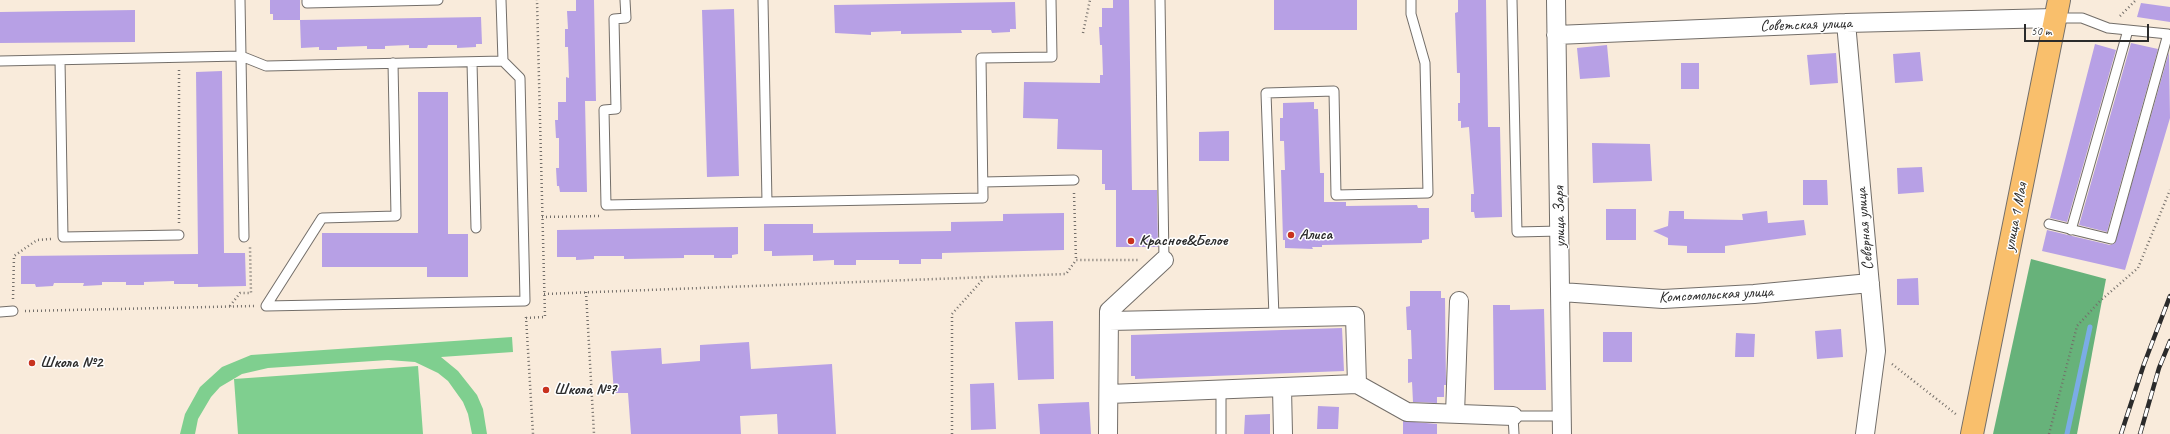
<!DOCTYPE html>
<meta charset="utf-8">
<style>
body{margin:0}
#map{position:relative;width:2170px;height:434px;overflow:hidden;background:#f9ebdb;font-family:Caveat,sans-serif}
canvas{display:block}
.scale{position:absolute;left:2024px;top:24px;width:125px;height:18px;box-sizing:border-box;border:2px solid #2b2b2b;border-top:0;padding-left:5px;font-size:12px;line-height:14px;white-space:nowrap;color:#2b2b2b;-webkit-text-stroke:3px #fff;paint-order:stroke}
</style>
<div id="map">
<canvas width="2170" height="434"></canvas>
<div class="scale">50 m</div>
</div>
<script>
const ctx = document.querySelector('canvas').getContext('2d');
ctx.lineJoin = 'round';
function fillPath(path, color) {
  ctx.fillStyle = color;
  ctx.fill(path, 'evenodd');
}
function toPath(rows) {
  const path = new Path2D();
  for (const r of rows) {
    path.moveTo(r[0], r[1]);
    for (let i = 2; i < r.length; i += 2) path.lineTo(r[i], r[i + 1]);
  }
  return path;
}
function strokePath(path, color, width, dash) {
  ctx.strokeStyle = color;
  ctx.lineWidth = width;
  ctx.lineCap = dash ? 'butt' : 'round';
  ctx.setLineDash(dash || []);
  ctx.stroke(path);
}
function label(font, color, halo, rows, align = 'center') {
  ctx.font = font + ' Caveat,sans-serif';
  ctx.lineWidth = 3;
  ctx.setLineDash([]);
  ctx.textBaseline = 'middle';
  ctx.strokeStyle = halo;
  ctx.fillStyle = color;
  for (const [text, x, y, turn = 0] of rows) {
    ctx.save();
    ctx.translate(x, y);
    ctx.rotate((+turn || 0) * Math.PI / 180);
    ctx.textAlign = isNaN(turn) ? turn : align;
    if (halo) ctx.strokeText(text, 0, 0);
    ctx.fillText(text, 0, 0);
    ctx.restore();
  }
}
fillPath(toPath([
 [512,337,513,352,441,357,458,371,477,395,483,409,487,434,472,434,468,414,463,402,448,381,438,373,415,362,388,360,268,368,242,374,220,387,211,397,198,419,195,434,180,434,185,414,200,387,222,367,251,355],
 [418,366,423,434,238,434,234,379]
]), '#7fcf8f');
fillPath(toPath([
 [2031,259,2106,279,2077,434,1993,434]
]), '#67b27a');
strokePath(toPath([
 [2067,434,2090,327]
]), '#7bace6', 5);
fillPath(toPath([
 [270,0,300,0,300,20,273,20,273,14,270,14],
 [576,0,594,0,596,101,585,101,587,192,560,192,559,186,557,186,556,168,559,168,559,138,556,138,555,120,558,120,558,102,566,102,566,77,569,78,568,47,565,47,565,29,568,29,567,11,576,11],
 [1113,0,1129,0,1132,190,1157,190,1158,247,1116,247,1116,190,1105,190,1105,184,1102,184,1102,150,1057,149,1058,119,1023,118,1024,82,1100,83,1100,75,1103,75,1102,45,1100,45,1099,27,1102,27,1102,8,1113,8],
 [1274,0,1357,0,1357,30,1274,30],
 [1458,0,1486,0,1488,127,1500,127,1502,217,1475,218,1474,212,1471,212,1471,194,1474,194,1469,127,1461,128,1461,121,1458,121,1458,103,1460,103,1460,73,1457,73,1455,13,1458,12],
 [1015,2,1016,29,1010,29,1010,32,992,33,991,30,961,30,962,33,901,34,901,31,871,32,871,35,835,33,834,5],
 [2141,3,2170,7,2170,22,2137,17],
 [734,9,739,176,707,177,702,10],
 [135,10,135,42,0,43,0,12],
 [481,17,482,44,476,44,476,47,457,48,457,45,428,45,427,48,409,48,409,45,385,46,385,49,367,49,367,46,337,47,337,50,319,50,319,47,301,48,300,20],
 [2131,43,2158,49,2107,232,2079,225],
 [2095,44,2116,50,2067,222,2050,218],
 [1607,45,1610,77,1580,79,1577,48],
 [1920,52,1923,81,1895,83,1893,54],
 [2169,52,2170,118,2125,270,2042,251,2047,230,2110,245,2115,243],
 [1836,53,1838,83,1810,85,1807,55],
 [1681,63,1699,63,1699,89,1681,89],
 [222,71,224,253,245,253,246,286,198,287,198,284,174,284,174,281,144,282,144,285,126,285,126,282,102,282,102,285,83,286,84,283,54,283,53,286,36,287,35,284,21,284,21,256,198,254,196,72],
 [418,92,448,92,448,234,468,234,468,277,427,277,427,267,322,267,322,233,418,233],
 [1314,102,1314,109,1318,109,1320,173,1324,173,1324,202,1346,202,1346,206,1417,205,1418,208,1429,208,1429,239,1422,240,1422,243,1322,245,1322,247,1312,247,1313,249,1285,248,1285,240,1283,240,1281,170,1285,170,1284,141,1280,141,1280,118,1283,118,1283,103],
 [1229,131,1229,161,1199,161,1199,132],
 [1592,143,1650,144,1652,181,1593,183],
 [1922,167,1924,192,1898,194,1897,168],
 [1803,180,1827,180,1828,205,1803,205],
 [1606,209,1636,209,1636,240,1606,240],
 [1669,211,1684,211,1684,219,1743,220,1742,214,1767,211,1768,223,1804,220,1806,235,1725,246,1725,253,1687,253,1687,246,1668,245,1668,238,1653,231,1668,226],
 [1064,213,1064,250,942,253,942,259,921,259,921,264,899,264,899,260,856,260,856,265,834,265,834,260,813,261,813,255,772,256,772,251,764,251,764,224,813,224,813,233,951,231,951,222,1003,221,1003,214],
 [738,227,738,254,732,255,732,258,714,258,714,255,684,255,684,258,624,259,624,256,594,256,594,259,576,260,576,257,557,257,557,230],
 [1918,278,1919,305,1897,305,1897,279],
 [1410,291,1441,291,1441,298,1445,298,1446,385,1444,385,1444,397,1437,397,1437,403,1413,402,1412,382,1408,383,1408,359,1412,359,1411,330,1407,330,1406,307,1410,306],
 [1493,305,1510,305,1510,310,1544,309,1546,390,1494,390],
 [1053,321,1054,379,1018,380,1015,322],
 [1342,328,1344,371,1135,379,1135,376,1131,376,1131,335],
 [1841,329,1843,357,1817,359,1815,331],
 [1603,332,1632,332,1632,362,1603,362],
 [1736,333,1755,334,1754,357,1735,357],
 [749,342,751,369,832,364,836,434,778,434,777,414,740,416,741,434,631,434,628,393,614,393,611,351,661,348,662,364,700,361,700,345],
 [994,383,996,429,971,430,970,384],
 [1089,402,1091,434,1040,434,1038,404],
 [1318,406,1339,407,1338,429,1317,429],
 [1270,414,1270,434,1244,434,1245,415],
 [1403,421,1437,424,1437,434,1403,434]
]), '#b7a0e5');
const service = toPath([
 [240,0,241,56,266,66,503,61,501,0],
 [307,0,307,3,438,0],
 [625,0,626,18,614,19,616,109,604,110,606,205,767,202],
 [763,0,767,202,983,198,981,58,1052,57,1051,0],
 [1160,0,1164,260],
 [1512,0,1517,232,1560,231],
 [60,60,63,237,179,235],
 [0,61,241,56,244,237],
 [472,62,476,228],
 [983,182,1074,180],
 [2049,224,2111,239,2168,34,2108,28,2082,18,2055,18],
 [2071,230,2128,30],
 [266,306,525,301,520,78,503,61],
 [266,306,322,218,396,216,393,63],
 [0,312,13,311],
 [1274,317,1266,93,1334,91,1336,195,1428,193,1425,63,1411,14,1411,0],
 [1221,390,1221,434],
 [1514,434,1513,416,1562,416]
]);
const minor = toPath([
 [1556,0,1562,434],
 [1846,23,1876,351,1865,434],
 [1556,35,1846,23,2055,18],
 [1561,292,1663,299,1754,294,1870,283],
 [1109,321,1355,316,1357,384],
 [1282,388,1283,434],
 [1109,394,1357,384,1407,412,1513,416],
 [1455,414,1459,301],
 [1108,434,1109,311,1164,260]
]);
const primary = toPath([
 [1972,434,2059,0]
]);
strokePath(service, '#736e69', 11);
strokePath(minor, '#736e69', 20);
strokePath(primary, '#736e69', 24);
strokePath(toPath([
 [2120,16,2136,0],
 [1083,33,1090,0],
 [179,70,179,223],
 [1074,193,1076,260],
 [542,217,600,216],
 [586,292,594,434],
 [544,294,1066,274,1076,260,1138,260],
 [13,299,14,256,37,240,51,239],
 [230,306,240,293,251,293,250,247],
 [25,311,254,306],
 [526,317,533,434],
 [526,318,545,317,537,0],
 [1892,364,1957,415],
 [952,434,952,314,984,278],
 [2049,434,2077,326,2100,301,2138,268,2170,190]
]), '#736e69', 2.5, [1, 3]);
strokePath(service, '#fff', 9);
strokePath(minor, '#fff', 18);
strokePath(primary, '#f9bf6c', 22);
const rail = toPath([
 [2121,434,2144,364,2170,296],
 [2140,434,2159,368,2170,341]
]);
strokePath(rail, '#2b2b2b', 4.5);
strokePath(rail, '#fff', 3, [9]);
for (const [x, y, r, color] of [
 [1291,235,4,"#c8321e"],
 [1131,241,4,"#c8321e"],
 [32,363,4,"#c8321e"],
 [546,390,4,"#c8321e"]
]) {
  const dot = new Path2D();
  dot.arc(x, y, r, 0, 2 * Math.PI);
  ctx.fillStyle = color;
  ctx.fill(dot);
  strokePath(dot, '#fff', 1.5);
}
label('16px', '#2b2b2b', '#fff', [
 ["Советская улица",1806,25,-2],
 ["улица Заря",1560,217,-91],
 ["улица 1 Мая",2016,217,-79],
 ["Северная улица",1865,229,-95],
 ["Комсомольская улица",1716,295,-3]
]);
label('bold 16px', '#2b2b2b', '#fff', [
 ["Алиса",1299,235],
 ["Красное&Белое",1139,241],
 ["Школа №2",40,363],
 ["Школа №7",554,390]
], 'left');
</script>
